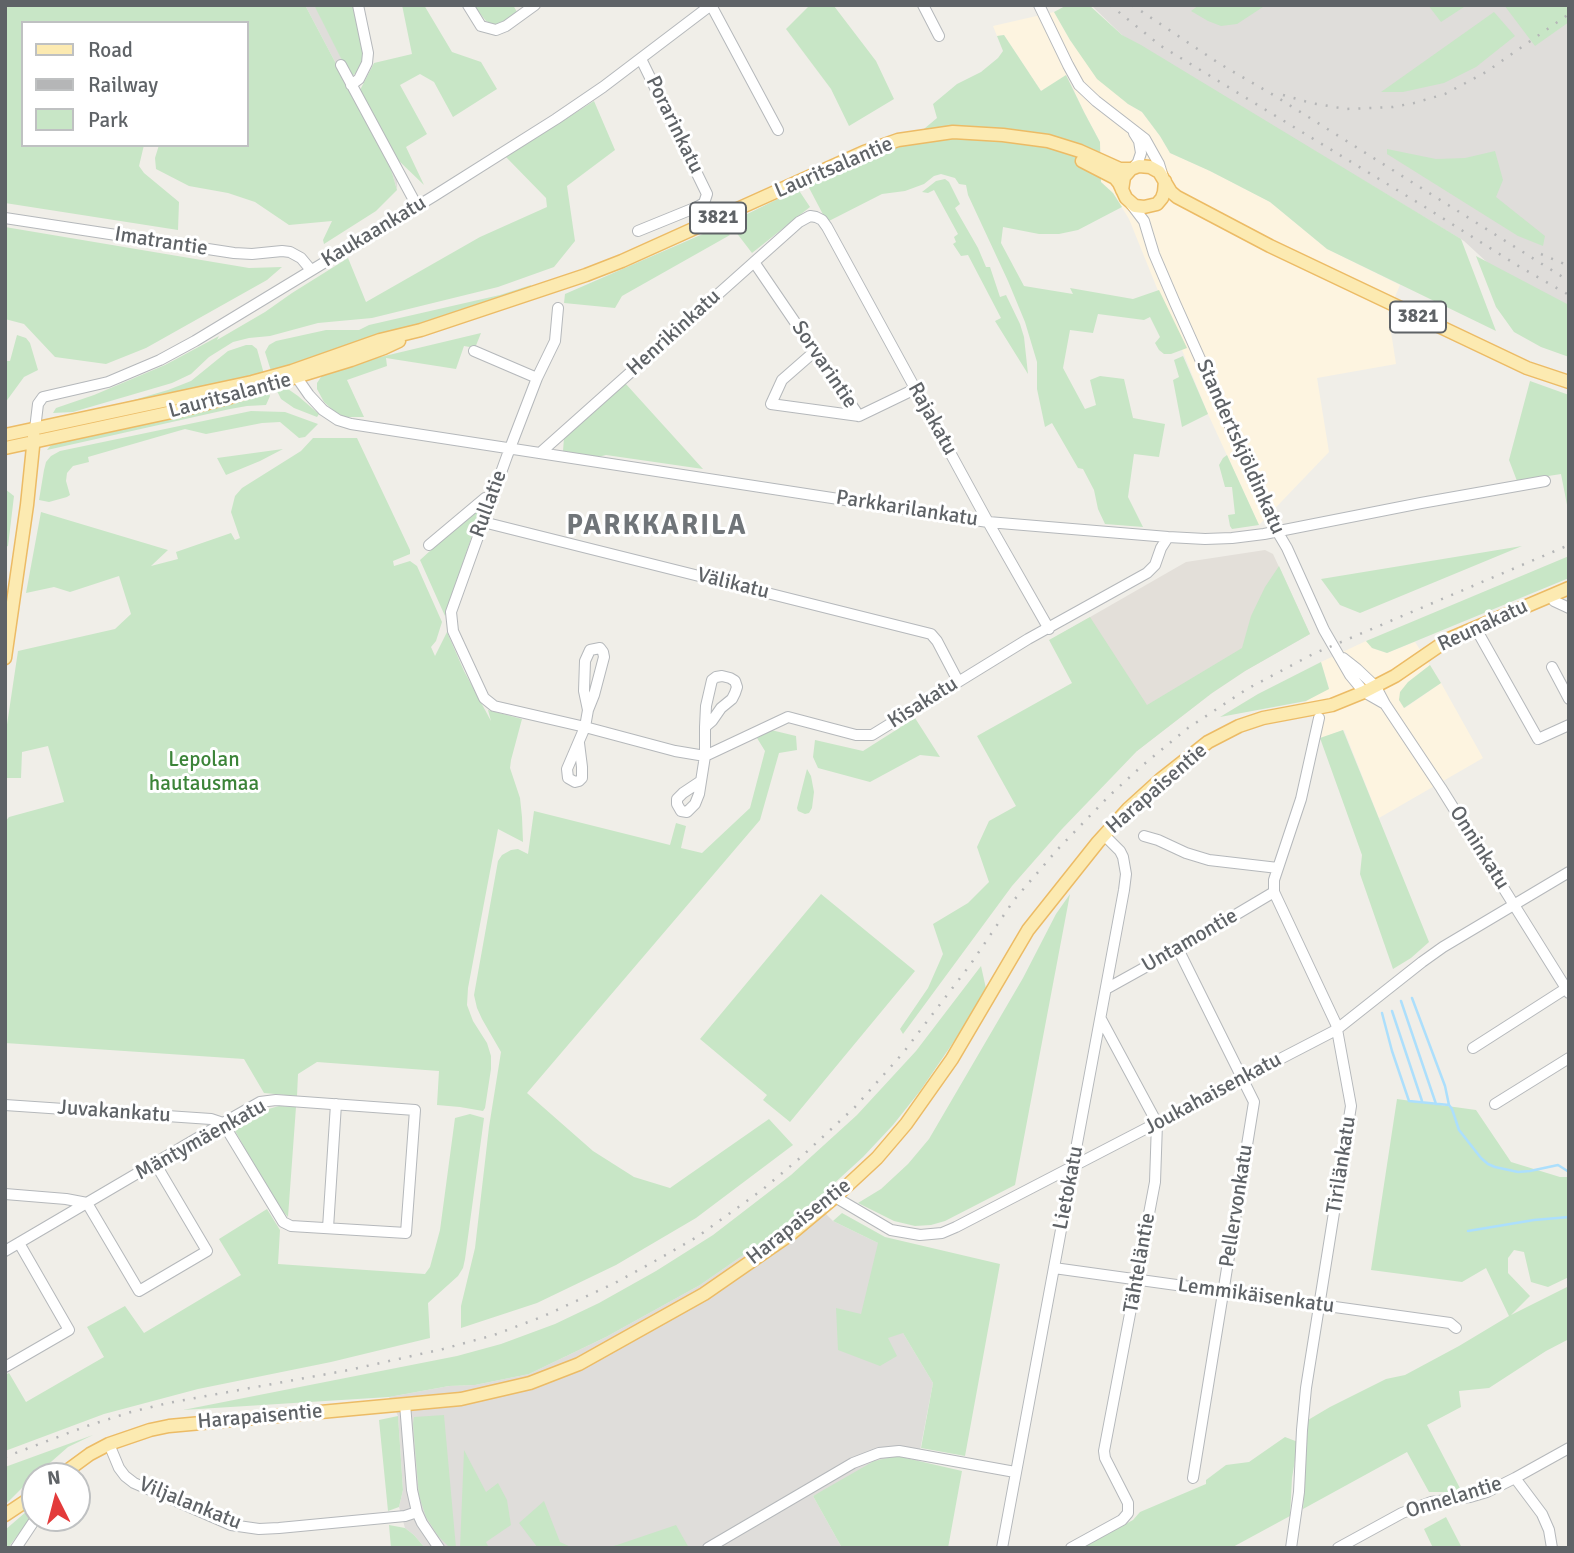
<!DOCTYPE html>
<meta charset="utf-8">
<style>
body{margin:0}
#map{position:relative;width:1574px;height:1553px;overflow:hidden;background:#f0eee8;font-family:Signika,sans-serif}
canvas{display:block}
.frame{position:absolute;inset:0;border:7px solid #5f6367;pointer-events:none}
.legend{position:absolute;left:21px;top:21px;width:228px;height:126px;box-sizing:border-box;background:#fff;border:2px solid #bfc1c2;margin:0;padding:9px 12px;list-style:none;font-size:21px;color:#5f6367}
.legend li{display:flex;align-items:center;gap:14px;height:35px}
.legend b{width:35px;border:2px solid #bfc1c2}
.north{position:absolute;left:21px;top:1462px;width:70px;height:70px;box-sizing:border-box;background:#fff;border:2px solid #bfc1c2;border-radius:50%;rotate:354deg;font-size:19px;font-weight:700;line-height:28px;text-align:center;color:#5f6367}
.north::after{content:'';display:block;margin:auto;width:24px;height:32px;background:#e33b3b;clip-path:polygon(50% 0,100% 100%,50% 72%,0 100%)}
</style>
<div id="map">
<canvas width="1574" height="1553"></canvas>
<div class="frame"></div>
<ul class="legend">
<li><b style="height:9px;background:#fceab1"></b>Road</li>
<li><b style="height:9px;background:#b5b6b7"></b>Railway</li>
<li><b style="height:19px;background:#c8e6c6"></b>Park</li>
</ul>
<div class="north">N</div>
</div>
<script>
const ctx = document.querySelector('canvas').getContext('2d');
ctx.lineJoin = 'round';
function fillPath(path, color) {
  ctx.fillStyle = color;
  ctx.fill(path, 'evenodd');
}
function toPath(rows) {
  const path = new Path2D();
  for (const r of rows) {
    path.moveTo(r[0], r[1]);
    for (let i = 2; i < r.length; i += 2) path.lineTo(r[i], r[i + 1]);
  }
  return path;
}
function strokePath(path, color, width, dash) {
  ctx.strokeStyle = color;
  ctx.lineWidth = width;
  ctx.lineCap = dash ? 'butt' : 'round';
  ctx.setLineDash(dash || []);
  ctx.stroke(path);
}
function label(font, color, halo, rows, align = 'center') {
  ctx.font = font + ' Signika,sans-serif';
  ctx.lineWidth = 6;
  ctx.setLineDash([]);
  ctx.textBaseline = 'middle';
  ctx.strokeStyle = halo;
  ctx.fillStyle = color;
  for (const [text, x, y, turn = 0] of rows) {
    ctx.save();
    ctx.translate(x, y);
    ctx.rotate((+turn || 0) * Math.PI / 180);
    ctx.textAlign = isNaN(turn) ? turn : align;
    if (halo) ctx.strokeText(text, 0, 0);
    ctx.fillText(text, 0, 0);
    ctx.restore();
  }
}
fillPath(toPath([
 [1054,12,1070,40,1128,104,1142,112,1160,136,1170,153,1210,171,1270,202,1327,249,1400,285,1388,313,1396,364,1317,378,1329,452,1259,525,1208,414,1129,219,1113,193,1101,182,1100,142,1084,112,1067,75,1041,91,1004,35,997,36,993,26],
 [1366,641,1372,648,1387,653,1415,642,1430,665,1408,682,1399,700,1405,708,1441,683,1483,758,1379,818,1344,730,1320,738,1306,701,1329,688,1321,662]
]), '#fdf4e0');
fillPath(toPath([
 [305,5,314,5,320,14,351,78,398,160,397,190,390,166],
 [1091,5,1569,5,1569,308,1503,277,1464,241,1123,36],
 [814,1202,833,1221,878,1243,903,1333,933,1383,918,1461,897,1456,813,1496,842,1548,425,1548,414,1535,405,1528,399,1507,403,1490,398,1416,389,1397,449,1386,475,1385,529,1374,606,1337,700,1285,794,1220]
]), '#dfddda');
fillPath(toPath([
 [1265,550,1273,554,1310,634,1245,671,1212,693,1137,751,1064,632,1186,562]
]), '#e3dfd9');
fillPath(toPath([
 [5,5,265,5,265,7,267,5,305,5,390,166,397,190,376,211,324,244,323,240,332,221,289,225,255,202,228,193,189,186,156,169,155,158,159,145,247,145,247,23,23,23,23,145,144,145,139,166,144,173,179,202,178,230,5,203],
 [314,5,354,5,365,53,359,69,351,78],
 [402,5,424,5,452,52,481,62,497,89,453,117,434,82,420,74,400,85,427,134,406,147,424,185,398,160,360,90,374,63,412,54],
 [473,5,513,5,517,12,503,22,495,25,486,21],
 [810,5,834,6,876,61,894,99,849,126,831,89,786,29],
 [1067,5,1089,5,1122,35,1141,45,1461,239,1496,331,1327,249,1270,202,1210,171,1170,153,1160,136,1142,112,1128,104,1097,79,1070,40,1054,12],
 [1199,5,1266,5,1237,24,1221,26,1208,21,1191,11],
 [1428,5,1467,5,1441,22],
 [1504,5,1569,5,1569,22,1535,46],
 [1494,12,1515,36,1476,67,1444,83,1403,92,1381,92],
 [1004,35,1041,91,1066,75,1084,112,1100,142,1101,182,1113,193,1122,207,1078,230,1059,234,1039,234,1003,227,1001,243,1024,286,1073,294,1070,288,1133,299,1159,290,1187,348,1171,354,1164,354,1159,350,1155,343,1160,337,1150,317,1144,320,1098,314,1093,333,1070,330,1063,368,1085,409,1096,405,1090,380,1100,376,1124,379,1133,418,1165,424,1159,457,1134,454,1128,497,1143,527,1105,524,1098,509,1094,490,1083,469,1078,468,1052,423,1045,427,1037,389,1037,362,1025,322,1008,281,968,195,966,185,959,184,955,178,941,174,934,176,924,184,905,191,882,194,827,222,807,184,877,152,906,144,937,118,933,104,957,84,981,72,998,58,1003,51,997,36],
 [594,101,615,150,567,186,575,241,554,267,498,287,372,318,318,323,270,336,249,338,233,342,209,357,191,374,172,383,73,412,53,413,56,408,94,395,165,365,219,336,217,340,265,312,292,293,348,258,366,302,480,237,547,207,546,198,506,157],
 [1387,149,1436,159,1465,158,1495,151,1503,180,1496,197,1545,236,1543,246,1518,236,1387,154],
 [945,179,949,182,960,204,955,208,978,248,986,267,990,267,1000,297,1006,295,1020,324,1024,337,1028,374,995,321,1001,318,968,255,961,256,953,244,956,242,954,237,958,234,934,190,928,193,922,192,936,181],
 [798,189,810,207,752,253,729,223],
 [5,227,249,268,282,267,267,280,146,348,106,364,55,357,24,324,5,319],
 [719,227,730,235,622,296,615,308,564,303,565,294],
 [1476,256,1569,305,1569,357,1541,347,1514,332,1496,307],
 [531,285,530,288,271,371,265,352,269,345,276,341,326,330,359,330,369,325,500,295],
 [481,333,475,348,464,346,456,369,386,358,387,366,347,380,364,417,346,417,336,413,324,402,317,389,317,383,323,374,372,359],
 [17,335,26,338,30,343,38,370,24,377,5,403,5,361,10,361],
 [246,345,252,345,257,349,264,374,258,375,256,374,207,386,96,411,168,390,191,381,228,351],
 [1183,356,1208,414,1182,427,1173,380,1179,377,1174,360],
 [1530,381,1569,395,1569,515,1561,474,1517,481,1509,460],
 [625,383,703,469,606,455,598,457,563,451,564,438],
 [281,388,288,389,298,396,319,414,317,417,294,408,281,399,276,389],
 [268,391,270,396,266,405,247,406,230,409,47,450,50,446,62,441],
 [251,411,285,412,318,424,305,437,299,438,280,422,262,423,206,434,185,429,88,457,89,462,73,466,67,473,66,481,70,495,67,497,49,502,39,500,44,470,46,462,51,456,60,451],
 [313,438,357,438,410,550,410,554,393,561,394,566,410,561,417,566,442,622,436,641,431,647,435,656,447,632,464,671,491,721,488,710,522,719,511,760,510,768,520,798,522,817,523,842,498,829,468,988,467,1005,473,1021,487,1043,491,1056,491,1069,485,1108,483,1111,460,1107,437,1105,439,1071,317,1062,298,1074,297,1096,264,1093,244,1059,5,1043,5,822,9,817,64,802,48,746,22,752,21,778,5,778,5,738,18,651,115,629,131,614,119,576,70,592,54,587,26,593,41,512,168,550,151,566,178,559,176,552,231,533,235,540,240,538,231,512,235,496,242,488,301,451],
 [283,449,260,461,226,475,217,458],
 [1227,455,1259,525,1232,529,1230,526,1228,515,1235,514,1232,487,1225,487,1219,465,1223,458],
 [5,489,14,496,8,546,5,547],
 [483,503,445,616,420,560],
 [1522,546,1360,613,1340,605,1321,579],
 [1569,556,1569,578,1387,653,1372,648,1366,641],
 [1279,566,1310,634,1245,671,1212,693,1137,751,1062,829,1012,886,903,1034,900,1029,928,988,943,954,933,924,968,903,989,882,977,847,989,821,1016,806,977,736,1072,683,1049,640,1090,617,1147,705,1242,648,1251,616,1265,587],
 [1321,662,1329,689,1306,701,1220,717,1258,694],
 [1430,665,1441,683,1404,708,1399,700,1400,692,1408,682],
 [915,718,940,757,920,755,870,782,818,768,813,757,815,740,863,751],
 [771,730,796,736,797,750,779,753,760,820,527,1093,593,1151,634,1177,670,1188,769,1119,793,1145,696,1218,616,1265,537,1303,461,1328,461,1306,475,1248,489,1127,501,1052,482,1019,477,1008,474,995,498,861,502,855,511,850,518,849,528,854,534,811,670,845,676,823,686,826,681,848,702,853,750,808,765,751,757,738],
 [1343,730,1429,942,1411,958,1393,969,1360,874,1362,855,1320,738],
 [807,769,811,776,814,792,812,808,809,813,805,814,798,811,797,808],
 [821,894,915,971,790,1122,763,1100,767,1095,700,1039],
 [1070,894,1015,1185,945,1221,931,1225,915,1226,894,1221,858,1203,881,1189,908,1164,929,1139,1023,978,1056,914],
 [981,966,987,993,920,1091,893,1125,863,1157,794,1220,700,1285,606,1337,529,1374,475,1385,449,1386,389,1397,183,1410,457,1356,501,1344,555,1324,599,1303,656,1271,713,1235,791,1175,857,1115,916,1051],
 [1397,1099,1476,1110,1511,1162,1560,1177,1569,1177,1569,1277,1548,1287,1531,1282,1524,1252,1514,1250,1508,1258,1508,1273,1530,1296,1511,1315,1569,1286,1569,1339,1546,1351,1489,1388,1459,1391,1461,1407,1427,1425,1462,1492,1429,1492,1407,1452,1303,1509,1308,1420,1330,1407,1386,1379,1405,1375,1459,1346,1509,1316,1486,1268,1462,1282,1371,1270],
 [279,1106,296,1107,288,1217,276,1204,234,1129,238,1121,258,1112],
 [470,1114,484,1118,465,1259,463,1268,458,1276,428,1303,430,1338,331,1362,198,1389,104,1414,5,1451,5,1375,9,1373,26,1402,104,1357,87,1327,125,1306,144,1333,241,1275,219,1239,267,1209,280,1230,278,1264,425,1274,430,1267,440,1230,455,1118],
 [842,1213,885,1237,1000,1264,965,1456,921,1448,933,1383,903,1333,888,1338,897,1356,880,1366,838,1350,836,1308,861,1314,878,1243,833,1221],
 [444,1415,456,1548,450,1548,438,1536,426,1517,419,1496,413,1424,414,1417],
 [398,1416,403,1490,399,1507,388,1511,379,1420],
 [93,1435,68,1447,27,1483,5,1505,5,1467],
 [1285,1437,1298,1442,1292,1478,1290,1516,1231,1548,1081,1548,1133,1520,1140,1512,1206,1484,1206,1480,1226,1465,1249,1462],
 [464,1450,486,1492,498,1483,507,1500,511,1525,486,1542,489,1548,460,1548],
 [897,1456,962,1471,948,1548,842,1548,813,1496,874,1461],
 [544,1501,560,1542,573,1548,538,1548,519,1523],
 [35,1504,35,1512,8,1548,5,1548,5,1530],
 [1446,1517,1462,1548,1433,1548,1424,1529],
 [389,1525,405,1528,414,1535,425,1548,391,1548],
 [676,1525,689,1548,605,1548,617,1545]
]), '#c8e6c6');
strokePath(toPath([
 [1412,998,1445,1086,1449,1105,1452,1109,1459,1130,1481,1158,1488,1164,1495,1167,1518,1172,1530,1171,1558,1165,1569,1172],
 [1401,1001,1436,1104],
 [1392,1011,1422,1101],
 [1382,1013,1392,1051,1409,1101,1449,1105],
 [1468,1231,1534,1220,1569,1217]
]), '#acdffc', 2.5);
const minor = toPath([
 [468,5,481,26,496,30,506,26,535,5],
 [711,5,778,130],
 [923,5,939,36],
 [1039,5,1068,65,1079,85,1096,101,1145,139,1159,164,1163,177],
 [341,65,417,206],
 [351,85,359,79,367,63,368,53,358,5],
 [1134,133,1139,141,1141,153,1138,162,1134,167],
 [1131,204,1144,221,1154,254,1175,303,1277,531,1287,548,1324,630,1350,675,1364,692,1385,704],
 [5,218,234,253,252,254,282,251,290,252,301,258,311,270],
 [638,231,697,207,704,203,707,194,641,59],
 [754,262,859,416,915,389],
 [558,308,555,341,537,378,507,456,451,612,453,631,484,698,494,706,585,727,675,751,705,756,788,717,856,735,872,735,1028,639,1147,573,1155,565,1161,548,1168,537],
 [474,351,537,378],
 [814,352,782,380,771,404,859,416],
 [293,372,309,395,323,410,338,420,351,424,988,522,1168,537,1205,539,1232,538,1264,534,1421,503,1545,481],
 [35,429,38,404,43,397,108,382,160,360,195,341,434,196,556,119,603,87,711,5],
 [540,453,799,222,810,216,816,217,822,220,827,227,988,522,1049,629],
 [483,522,931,634,937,641,958,681],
 [429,545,485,498,491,498],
 [1551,596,1554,601,1569,608],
 [1475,627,1538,739,1569,725],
 [1343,658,1357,669,1376,687,1385,704,1441,788,1569,993],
 [1552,667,1569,699],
 [579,743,582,767,582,778,579,781,575,782,568,778,567,769,585,727,588,710,594,695,604,657,603,652,600,648,590,650,585,661,584,691,588,710],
 [701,781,683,793,677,799,677,804,681,811,687,812,695,804,699,794,705,756,705,727,706,706,712,680,716,677,722,676,730,678,735,681,737,687,735,693,732,699,721,708,712,721,705,727],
 [1144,836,1158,840,1186,853,1209,860,1278,868],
 [1178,949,1254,1102,1193,1478],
 [1106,989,1178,949,1274,892],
 [1473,1048,1562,991,1569,988],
 [1495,1104,1569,1058],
 [5,1105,211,1119,223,1123,283,1222,291,1226,406,1233,415,1110,276,1100,260,1102,223,1123,5,1251],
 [5,1194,66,1199,87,1203,139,1291,207,1251,155,1163],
 [835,1197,891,1230,920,1235,942,1233,956,1227,1336,1030,1422,962,1443,947,1569,872],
 [328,1228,336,1104],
 [1054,1268,1450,1323,1456,1328],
 [5,1367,69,1330,19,1243],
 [405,1404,412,1490,417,1512,422,1523,439,1548],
 [109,1444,119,1468,125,1476,134,1483,231,1525,259,1529,279,1528,405,1516,417,1512],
 [1515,1478,1542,1514,1549,1530,1552,1548],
 [16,1548,36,1518],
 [708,1548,853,1463,879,1453,899,1451,1015,1472],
 [1002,1548,1124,890,1126,874,1123,857,1120,851,1104,835],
 [1071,1548,1122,1520,1128,1513,1128,1503,1105,1458,1104,1451,1155,1182,1157,1123,1101,1019],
 [1291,1548,1299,1492,1302,1430,1306,1388,1351,1106,1336,1024,1274,892,1274,880,1301,799,1319,718],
 [1338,1548,1402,1513,1431,1502,1470,1497,1487,1492,1515,1478,1569,1448]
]);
const major = toPath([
 [1082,161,1115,178,1119,183,1126,198,1135,206,1144,207,1157,204,1162,198,1164,192,1165,181],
 [1122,190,1124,177,1131,169,1139,166,1150,167,1159,172,1171,192,1177,197,1270,246,1527,368,1569,382],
 [5,435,252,382,292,371,380,340,421,330,586,275,622,261,864,152,898,140,953,132,1003,135,1048,141,1080,151,1120,169,1131,169],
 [5,448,181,410,227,398,351,360,384,348,399,341],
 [5,658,27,505,34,437],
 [60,1476,90,1454,109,1444,150,1430,169,1426,461,1399,530,1383,579,1364,704,1294,792,1233,835,1197,877,1158,906,1124,952,1059,1028,930,1098,842,1128,809,1160,780,1208,742,1239,726,1263,718,1332,705,1364,692,1395,676,1449,639,1569,588],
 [5,1515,35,1495]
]);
strokePath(minor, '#b5b8bb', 12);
strokePath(major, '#ecbb65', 15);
strokePath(minor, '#fff', 10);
strokePath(major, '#fceab1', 12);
strokePath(toPath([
 [1110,5,1161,46,1425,207,1520,267,1569,295],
 [1132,5,1220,64,1275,96,1569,281],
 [1283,95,1311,103,1346,109,1393,107,1414,103,1445,94,1486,72,1569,14],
 [1541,254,1569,266],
 [5,1457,87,1426,131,1412,168,1403,349,1370,443,1349,494,1335,544,1316,615,1283,655,1261,697,1237,762,1190,800,1158,855,1107,903,1053,970,965,1014,900,1057,850,1109,796,1143,765,1188,728,1247,689,1313,654,1569,545]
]), '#b5b6b7', 2.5, [2, 9]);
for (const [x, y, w] of [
 [718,218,56],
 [1418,317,56]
]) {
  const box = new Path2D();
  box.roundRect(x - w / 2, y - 15.5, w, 31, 5);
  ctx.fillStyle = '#fff';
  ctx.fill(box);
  strokePath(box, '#5f6367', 2);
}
label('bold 19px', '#5f6367', null, [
 ["3821",718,218],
 ["3821",1418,317]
]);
label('21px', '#5f6367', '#fff', [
 ["Porarinkatu",674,125,64],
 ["Lauritsalantie",834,168,-23],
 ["Kaukaankatu",374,232,-31],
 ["Imatrantie",161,242,9],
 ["Henrikinkatu",674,333,-42],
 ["Sorvarintie",824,365,56],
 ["Lauritsalantie",230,396,-15],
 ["Rajakatu",932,419,61],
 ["Standertskjöldinkatu",1240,447,66],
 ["Rullatie",489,504,-70],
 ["Parkkarilankatu",907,509,9],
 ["Välikatu",733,584,14],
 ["Reunakatu",1483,626,-25],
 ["Kisakatu",923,703,-32],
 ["Harapaisentie",1157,789,-41],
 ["Onninkatu",1479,848,58],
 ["Untamontie",1190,941,-30],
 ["Joukahaisenkatu",1213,1094,-28],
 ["Juvakankatu",114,1112,4],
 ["Mäntymäenkatu",201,1140,-29],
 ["Tirilänkatu",1342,1165,-81],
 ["Lietokatu",1069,1188,-79],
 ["Pellervonkatu",1237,1206,-81],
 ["Harapaisentie",799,1222,-38],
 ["Tähteläntie",1140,1263,-80],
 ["Lemmikäisenkatu",1256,1296,8],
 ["Harapaisentie",260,1417,-5],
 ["Onnelantie",1454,1498,-17],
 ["Viljalankatu",190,1504,22]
]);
label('21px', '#3c8439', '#fff', [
 ["Lepolan",204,760],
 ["hautausmaa",204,784]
]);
ctx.letterSpacing = '2px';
label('bold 28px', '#707579', '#fff', [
 ["PARKKARILA",657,527]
]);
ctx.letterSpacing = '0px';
</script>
